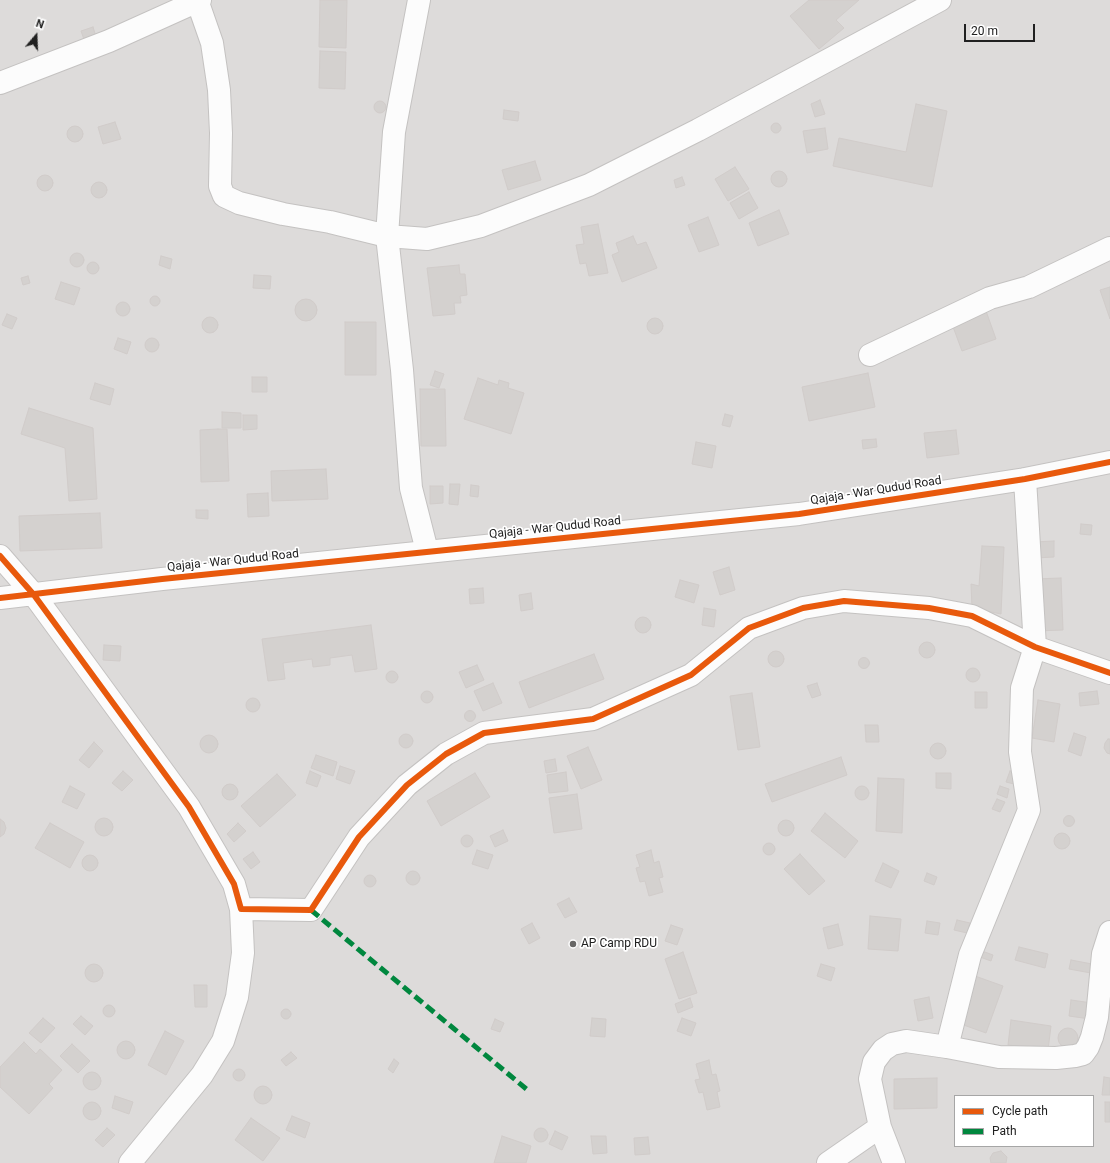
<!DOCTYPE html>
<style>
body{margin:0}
#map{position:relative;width:1110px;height:1163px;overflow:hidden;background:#eeebe8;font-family:Roboto,sans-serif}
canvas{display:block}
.legend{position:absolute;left:954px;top:1095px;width:140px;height:52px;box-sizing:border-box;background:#fff;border:1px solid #a6a6a6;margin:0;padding:5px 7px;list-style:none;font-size:12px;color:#202020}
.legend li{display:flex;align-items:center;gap:8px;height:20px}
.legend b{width:20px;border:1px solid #a6a6a6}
.north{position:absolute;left:16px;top:16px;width:40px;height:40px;-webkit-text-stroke:3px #fff;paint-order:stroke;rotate:19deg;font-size:11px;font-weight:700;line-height:16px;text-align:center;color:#202020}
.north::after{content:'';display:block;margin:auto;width:14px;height:18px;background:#202020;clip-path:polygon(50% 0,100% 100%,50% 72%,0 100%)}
.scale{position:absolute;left:964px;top:24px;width:71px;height:18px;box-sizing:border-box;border:2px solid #202020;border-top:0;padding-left:5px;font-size:12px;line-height:14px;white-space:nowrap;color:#202020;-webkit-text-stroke:3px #fff;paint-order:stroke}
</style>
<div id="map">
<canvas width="1110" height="1163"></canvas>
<ul class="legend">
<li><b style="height:5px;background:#e8590c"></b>Cycle path</li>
<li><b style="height:5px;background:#00873e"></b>Path</li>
</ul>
<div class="north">N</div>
<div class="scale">20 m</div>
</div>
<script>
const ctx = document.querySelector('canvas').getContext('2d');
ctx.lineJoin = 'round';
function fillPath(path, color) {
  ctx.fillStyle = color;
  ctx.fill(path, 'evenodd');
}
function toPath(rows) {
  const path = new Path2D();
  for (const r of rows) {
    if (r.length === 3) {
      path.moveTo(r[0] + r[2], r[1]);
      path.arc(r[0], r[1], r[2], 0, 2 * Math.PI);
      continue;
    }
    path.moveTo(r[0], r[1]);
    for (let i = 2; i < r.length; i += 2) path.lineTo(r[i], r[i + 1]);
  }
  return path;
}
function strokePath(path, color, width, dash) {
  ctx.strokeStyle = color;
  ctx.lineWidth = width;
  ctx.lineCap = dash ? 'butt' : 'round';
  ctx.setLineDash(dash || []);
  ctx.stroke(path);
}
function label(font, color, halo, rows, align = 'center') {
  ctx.font = font + ' Roboto,sans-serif';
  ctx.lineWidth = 3.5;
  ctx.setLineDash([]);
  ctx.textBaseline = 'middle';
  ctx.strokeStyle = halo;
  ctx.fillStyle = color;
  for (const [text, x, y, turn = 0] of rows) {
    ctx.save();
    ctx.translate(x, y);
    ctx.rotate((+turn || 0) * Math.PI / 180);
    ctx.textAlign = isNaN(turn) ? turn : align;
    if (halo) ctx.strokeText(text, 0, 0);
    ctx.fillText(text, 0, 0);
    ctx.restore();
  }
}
fillPath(toPath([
 [0,0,1110,0,1110,1163,0,1163],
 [955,1096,1093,1096,1093,1146,955,1146]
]), '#dddbda');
const building = toPath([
 [320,0,347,0,346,48,319,47,320,0],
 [809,0,859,0,836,20,844,28,819,49,790,16,809,0],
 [93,27,97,40,86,45,81,31,93,27],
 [320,51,346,52,345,89,319,88,320,51],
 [820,100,825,114,815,117,811,104,820,100],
 [380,107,6],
 [916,104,947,111,932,187,833,166,839,138,906,152,916,104],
 [504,110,519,112,518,121,503,119,504,110],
 [115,122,121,139,103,144,98,127,115,122],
 [776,128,5],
 [75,134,8],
 [825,128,828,149,807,153,803,131,825,128],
 [535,161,541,180,508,190,502,170,535,161],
 [735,167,749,189,728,201,715,179,735,167],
 [779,179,8],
 [45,183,8],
 [682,177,685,185,676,188,674,180,682,177],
 [99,190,8],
 [749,192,758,208,739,219,730,203,749,192],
 [779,210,789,234,758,246,749,223,779,210],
 [708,217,719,245,699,252,688,225,708,217],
 [598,224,608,273,589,276,586,263,580,264,576,245,584,244,581,227,598,224],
 [633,236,637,245,646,242,657,268,622,282,612,255,619,252,616,243,633,236],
 [77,260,7],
 [161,256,172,259,170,269,159,265,161,256],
 [93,268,6],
 [459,265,460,274,465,274,467,295,460,296,461,303,454,303,455,314,433,316,427,268,459,265],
 [254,275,271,276,270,289,253,288,254,275],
 [28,276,30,283,23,285,21,278,28,276],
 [61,282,80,288,74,305,55,299,61,282],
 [1110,287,1110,319,1100,290,1110,287],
 [155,301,5],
 [306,310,11],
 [123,309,7],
 [986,311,996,339,962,351,952,324,986,311],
 [7,314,17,318,12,329,2,325,7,314],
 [210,325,8],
 [655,326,8],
 [345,322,376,322,376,375,345,375,345,322],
 [152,345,7],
 [118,338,131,342,127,354,114,349,118,338],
 [435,371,444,374,439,388,430,385,435,371],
 [868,373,875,407,809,421,802,387,868,373],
 [252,377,267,377,267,392,252,392,252,377],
 [478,378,498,385,499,380,509,383,508,388,524,393,511,434,464,419,478,378],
 [95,383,114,389,110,405,90,399,95,383],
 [420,389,445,389,446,446,421,446,420,389],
 [29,408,93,428,97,499,69,501,65,448,21,434,29,408],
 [222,412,241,413,241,428,222,428,222,412],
 [725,414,733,416,730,427,722,425,725,414],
 [243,415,257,415,257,429,243,430,243,415],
 [218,429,227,429,229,481,201,482,200,430,218,429],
 [956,430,959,454,927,458,924,433,956,430],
 [876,439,877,447,863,449,862,440,876,439],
 [696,442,716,446,712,468,692,464,696,442],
 [326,469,328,499,272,501,271,471,326,469],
 [450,484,460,484,458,505,449,504,450,484],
 [471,485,479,486,478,497,470,496,471,485],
 [430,486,443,486,443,503,430,504,430,486],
 [268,493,269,516,248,517,247,494,268,493],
 [196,510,208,510,208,519,196,518,196,510],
 [100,513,102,548,20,551,19,516,100,513],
 [1081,524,1092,525,1091,535,1080,534,1081,524],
 [1054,541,1054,557,1035,558,1034,542,1054,541],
 [982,546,1004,547,1001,614,972,608,971,584,979,586,982,546],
 [729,567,735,590,720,595,713,572,729,567],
 [1061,578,1063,630,1036,631,1034,579,1061,578],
 [680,580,699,585,694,603,675,597,680,580],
 [483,588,484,603,470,604,469,589,483,588],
 [531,593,533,609,521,611,519,595,531,593],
 [704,608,716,610,714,627,702,625,704,608],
 [643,625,8],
 [371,625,377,669,355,672,352,655,330,658,330,665,313,667,312,659,283,663,285,679,268,681,262,639,371,625],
 [927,650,8],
 [104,645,121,646,120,661,103,660,104,645],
 [776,659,8],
 [594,654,604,679,529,708,519,682,594,654],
 [864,663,5.5],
 [477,665,484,680,466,688,459,672,477,665],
 [973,675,7],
 [392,677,6],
 [493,683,502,703,483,711,474,691,493,683],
 [817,683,821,695,812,698,807,686,817,683],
 [427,697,6],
 [1097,691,1099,704,1080,706,1079,693,1097,691],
 [975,692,987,692,987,708,975,708,975,692],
 [752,693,760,747,738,750,730,696,752,693],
 [253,705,7],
 [1038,700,1060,704,1054,742,1032,738,1038,700],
 [470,716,5.5],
 [865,725,878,725,879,742,866,742,865,725],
 [1074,733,1086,737,1081,756,1068,751,1074,733],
 [406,741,7],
 [209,744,9],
 [1108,739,1110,739,1110,754,1107,753,1104,748,1105,743,1108,739],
 [94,742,103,751,89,768,79,760,94,742],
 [938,751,8],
 [588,747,602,780,581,789,567,756,588,747],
 [316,755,337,762,333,776,311,768,316,755],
 [841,757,847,775,772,802,765,784,841,757],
 [555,759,557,771,546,773,544,761,555,759],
 [340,766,355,771,350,784,336,779,340,766],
 [123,771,133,780,122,791,112,783,123,771],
 [310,771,321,776,317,787,306,783,310,771],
 [1010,771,1017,773,1014,784,1006,782,1010,771],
 [566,772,568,791,549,793,547,775,566,772],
 [475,773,490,797,441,826,427,801,475,773],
 [936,773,951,773,951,789,936,788,936,773],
 [277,774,296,795,260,827,241,806,277,774],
 [878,778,904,779,902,833,876,831,878,778],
 [230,792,8],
 [70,786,85,794,77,809,62,802,70,786],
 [1000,786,1009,789,1007,798,997,794,1000,786],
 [862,793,7],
 [577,794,582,829,554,833,549,798,577,794],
 [997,799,1005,802,1000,812,992,809,997,799],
 [825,813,858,841,845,858,811,831,825,813],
 [1069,821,5.5],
 [104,827,9],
 [0,819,4,822,6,828,4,834,0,837,0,819],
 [786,828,8],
 [50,823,84,842,70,868,35,848,50,823],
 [238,823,246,831,234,842,227,834,238,823],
 [503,830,508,841,495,847,490,836,503,830],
 [1062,841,8],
 [467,841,6],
 [769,849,6],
 [477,850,493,855,488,869,472,864,477,850],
 [651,850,654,863,659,861,663,877,659,878,663,892,649,896,645,881,640,882,636,868,640,867,636,855,651,850],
 [253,852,260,862,251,869,243,859,253,852],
 [800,854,825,881,809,895,784,869,800,854],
 [90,863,8],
 [883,863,899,871,891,888,875,881,883,863],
 [413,878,7],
 [927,873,937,877,934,885,924,881,927,873],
 [370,881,6],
 [569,898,577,912,565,918,557,904,569,898],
 [870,916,901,919,898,951,868,949,870,916],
 [957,920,970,923,967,933,954,930,957,920],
 [927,921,940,923,938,935,925,933,927,921],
 [532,923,540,938,529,944,521,929,532,923],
 [838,924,843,945,828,949,823,928,838,924],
 [671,925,683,929,677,945,665,941,671,925],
 [1019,947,1048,954,1045,968,1015,960,1019,947],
 [982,951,993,955,991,961,980,957,982,951],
 [683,952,697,993,679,999,665,959,683,952],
 [1071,960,1092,964,1091,973,1069,969,1071,960],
 [821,964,835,968,831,981,817,976,821,964],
 [94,973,9],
 [975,976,1003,986,986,1033,958,1023,975,976],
 [194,985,207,985,207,1007,195,1007,194,985],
 [929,997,933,1018,918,1021,914,1000,929,997],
 [690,998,693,1007,678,1013,675,1004,690,998],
 [1071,1000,1092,1003,1090,1019,1069,1016,1071,1000],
 [109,1011,6],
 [286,1014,5],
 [81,1016,93,1026,85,1035,73,1024,81,1016],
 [43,1018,55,1028,41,1043,29,1033,43,1018],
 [592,1018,606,1019,605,1037,590,1036,592,1018],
 [682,1018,696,1023,691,1036,677,1031,682,1018],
 [495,1019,504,1023,500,1032,491,1029,495,1019],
 [1011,1020,1051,1026,1048,1050,1008,1045,1011,1020],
 [1068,1038,10],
 [165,1031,184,1041,166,1075,148,1065,165,1031],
 [126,1050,9],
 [24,1042,36,1054,40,1049,62,1070,49,1084,53,1088,29,1114,0,1087,0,1067,24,1042],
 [72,1044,90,1061,78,1073,60,1056,72,1044],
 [291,1052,297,1058,286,1066,281,1060,291,1052],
 [394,1059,399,1063,393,1073,388,1069,394,1059],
 [709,1060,712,1075,716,1074,720,1091,717,1092,720,1107,707,1110,703,1092,699,1093,695,1080,700,1079,696,1064,709,1060],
 [239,1075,6],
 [92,1081,9],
 [1104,1077,1110,1078,1110,1095,1102,1095,1104,1077],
 [937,1078,937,1108,894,1109,894,1079,937,1078],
 [263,1095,9],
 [115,1096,133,1102,129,1114,112,1108,115,1096],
 [1105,1102,1110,1102,1110,1122,1105,1122,1105,1102],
 [92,1111,9],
 [292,1116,310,1123,305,1138,286,1130,292,1116],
 [251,1118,280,1138,263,1161,235,1140,251,1118],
 [541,1135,7],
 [107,1128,115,1135,103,1147,95,1140,107,1128],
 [555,1131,568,1137,562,1150,549,1144,555,1131],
 [502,1136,531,1146,526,1163,494,1163,502,1136],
 [591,1136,606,1136,607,1153,593,1154,591,1136],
 [648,1137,650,1154,635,1155,634,1138,648,1137],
 [1001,1151,1007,1157,1006,1163,991,1163,990,1158,993,1153,1001,1151]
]);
fillPath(building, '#d4d1cf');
strokePath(building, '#d1ccca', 1);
const minor = toPath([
 [197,0,212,43,219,90,221,133,220,186,224,196,239,203,283,214,330,222,387,236,427,239,481,226,589,185,698,130,940,0],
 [419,0,394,132,387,236,402,370,411,488,427,551],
 [0,83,109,41,200,0],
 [870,355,990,298,1029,287,1110,248],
 [0,556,34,595,189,807,234,884,241,909,311,910,359,837,407,785,446,754,484,733,593,719,691,675,749,628,803,608,844,601,929,608,972,616,1035,647,1110,673],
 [0,598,162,579,799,514,1025,479,1110,462],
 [1110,932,1103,954,1110,958],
 [947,1047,970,955,1029,810,1020,752,1022,688,1035,647,1025,479],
 [130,1163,202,1075,223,1041,237,997,243,953,241,909],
 [828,1163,880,1127],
 [894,1163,880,1127,870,1079,874,1062,883,1050,892,1044,906,1041,947,1047,999,1057,1056,1058,1075,1056,1083,1054,1088,1047,1092,1037,1097,1017,1103,954]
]);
strokePath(minor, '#c4c2c1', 24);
strokePath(minor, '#fcfcfc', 22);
strokePath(toPath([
 [311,910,530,1092]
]), '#00873e', 5, [10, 5]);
strokePath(toPath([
 [0,556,34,595,189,807,234,884,241,909,311,910,359,837,407,785,446,754,484,733,593,719,691,675,749,628,803,608,844,601,929,608,972,616,1035,647,1110,673],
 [0,598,162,579,799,514,1025,479,1110,462]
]), '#e8590c', 6);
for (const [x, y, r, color] of [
 [573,944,4,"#686766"]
]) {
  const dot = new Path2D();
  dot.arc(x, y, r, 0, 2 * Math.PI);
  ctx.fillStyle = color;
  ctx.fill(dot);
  strokePath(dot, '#fff', 1.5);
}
label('12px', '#202020', '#fff', [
 ["Qajaja - War Qudud Road",876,491,-9],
 ["Qajaja - War Qudud Road",555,528,-6],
 ["Qajaja - War Qudud Road",233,561,-6]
]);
label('12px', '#202020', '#fff', [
 ["AP Camp RDU",581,944]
], 'left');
</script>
